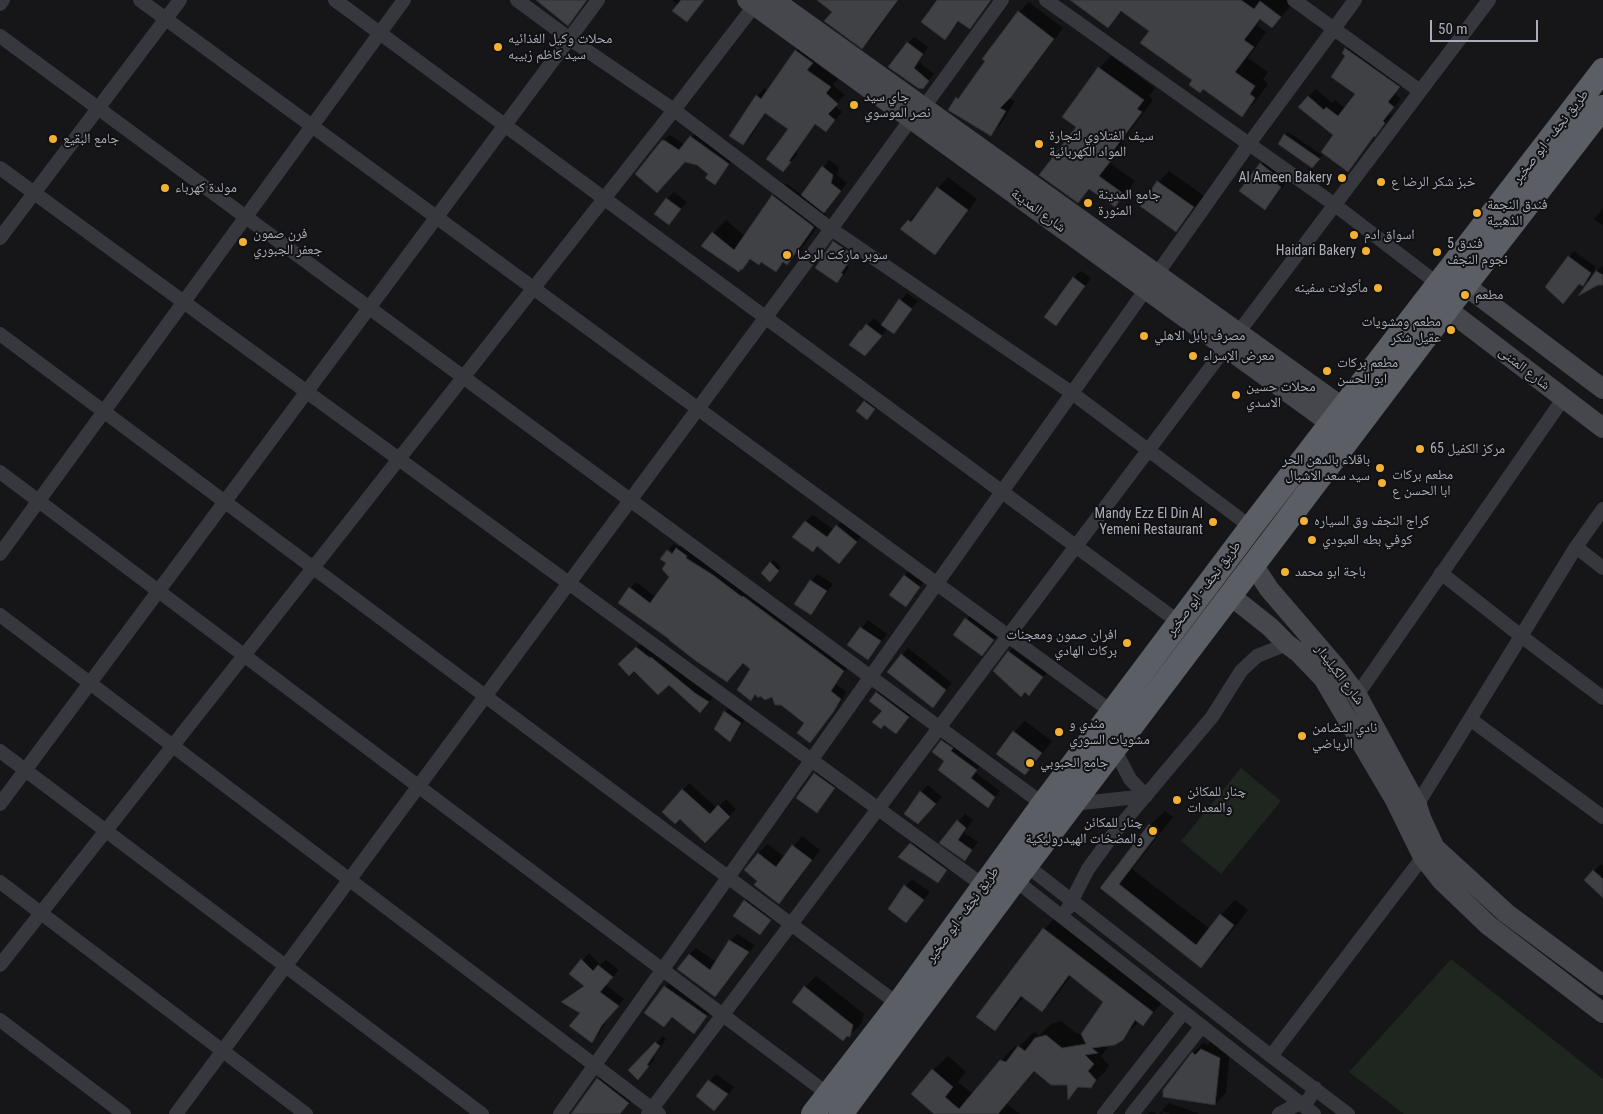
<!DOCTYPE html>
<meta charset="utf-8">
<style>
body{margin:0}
#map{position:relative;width:1603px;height:1114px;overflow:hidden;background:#161618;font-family:"Roboto Condensed",sans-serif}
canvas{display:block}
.scale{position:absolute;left:1430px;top:20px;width:108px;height:22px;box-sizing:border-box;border:2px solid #a8adb8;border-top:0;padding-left:6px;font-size:15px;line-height:18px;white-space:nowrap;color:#a8adb8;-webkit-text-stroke:4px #111113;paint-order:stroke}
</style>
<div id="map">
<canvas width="1603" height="1114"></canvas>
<div class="scale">50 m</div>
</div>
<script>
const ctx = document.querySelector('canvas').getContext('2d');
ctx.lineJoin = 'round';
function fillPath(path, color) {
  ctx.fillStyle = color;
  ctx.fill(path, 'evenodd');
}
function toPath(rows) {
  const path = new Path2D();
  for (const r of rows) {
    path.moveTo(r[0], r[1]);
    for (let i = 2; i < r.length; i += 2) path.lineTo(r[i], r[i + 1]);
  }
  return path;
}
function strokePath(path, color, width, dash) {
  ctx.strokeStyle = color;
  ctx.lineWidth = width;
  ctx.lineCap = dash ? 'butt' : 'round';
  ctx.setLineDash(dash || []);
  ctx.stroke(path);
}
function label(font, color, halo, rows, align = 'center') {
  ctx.font = font + ' "Roboto Condensed","Noto Naskh Arabic",sans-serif';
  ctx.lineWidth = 4;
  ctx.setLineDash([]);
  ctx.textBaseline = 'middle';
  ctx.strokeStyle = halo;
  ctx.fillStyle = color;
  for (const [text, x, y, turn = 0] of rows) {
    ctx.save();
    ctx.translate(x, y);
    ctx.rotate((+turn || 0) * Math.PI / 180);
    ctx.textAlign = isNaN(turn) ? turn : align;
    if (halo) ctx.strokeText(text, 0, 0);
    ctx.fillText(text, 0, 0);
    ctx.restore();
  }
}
fillPath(toPath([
 [1241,768,1281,801,1221,874,1181,841],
 [1451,959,1603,1079,1603,1114,1404,1114,1349,1072]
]), '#1e261f');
fillPath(toPath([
 [538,0,588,0,578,13,568,24],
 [672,0,704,0,687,21,679,5],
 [819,0,899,0,872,38,862,47,833,12],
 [937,0,992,0,979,18,970,28,960,21,945,38,922,22],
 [1072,0,1290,0,1293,3,1272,27,1262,19,1257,25,1266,32,1248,58,1268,72,1263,79,1268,84,1256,101,1242,115,1194,80,1150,31,1123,11,1108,27],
 [1029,2,1063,28,1020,86,1009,98,1015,101,1001,124,991,134,957,98,967,88,1019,12],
 [914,37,928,47,919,62,934,74,923,87,918,87,908,43],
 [1354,41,1407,79,1395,94,1401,99,1389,113,1392,115,1348,170,1335,135,1308,97,1316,89,1332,103,1335,100,1345,108,1356,94,1347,56,1343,53],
 [804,43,820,55,814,62,838,79,833,85,845,95,835,106,842,112,826,130,816,123,796,152,798,154,783,171,789,129,766,113,751,136,743,143,757,96,765,88,768,90,796,51],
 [1111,56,1155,88,1149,96,1153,100,1121,143,1125,145,1110,163,1135,181,1127,193,1115,205,1091,189,1078,202,1078,127,1099,68],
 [696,132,733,159,715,184,710,173,662,141,670,135,685,145],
 [1288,132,1322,155,1315,163,1285,135],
 [1271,154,1291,176,1275,197,1264,208,1260,164],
 [829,160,839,167,837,175,847,183,824,212,826,214,800,251,787,264,785,262,776,271,762,261,759,264,752,259,742,268,713,233,726,220,745,236,773,196,786,183,802,195],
 [1169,171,1204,196,1187,219,1176,230,1158,182],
 [948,177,977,199,945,243,935,253,902,229,919,210,921,212,938,188],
 [674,192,687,202,669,223,667,199],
 [1603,208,1603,226,1594,219],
 [841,235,860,248,847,265,849,267,844,275,837,282,834,242],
 [1574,251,1596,267,1589,279,1583,285,1580,283,1569,257],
 [1603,265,1603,281,1592,278,1597,271],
 [1081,271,1091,278,1063,318,1056,325,1046,317,1074,277],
 [907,293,918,301,893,332,888,328,871,348,861,331,874,318,882,325],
 [868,398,877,406,870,415,865,402],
 [813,515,834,530,844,519,863,534,846,555,818,545,813,551,806,521],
 [684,542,850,664,836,684,846,692,840,703,810,741,806,723,773,695,756,694,751,700,752,668,743,662,726,681,630,588,636,582,656,597,670,577,678,557,669,549,674,544,679,547],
 [774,560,781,567,773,577,771,563],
 [911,569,926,579,906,605,904,576],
 [818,574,833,584,818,606,811,613,811,581],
 [973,612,1000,632,982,655,954,635],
 [868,620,887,634,868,658,849,645],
 [643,641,715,695,707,705,669,684,620,664],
 [1016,645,1049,670,1029,694,1009,652],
 [908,648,952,683,932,706,889,671],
 [884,686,915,709,902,726,883,710,877,693],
 [732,705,747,716,736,733,730,740,725,712],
 [1025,721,1052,741,1035,763,1025,774,998,753,1014,732],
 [947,735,981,764,975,772,1000,791,988,806,946,761,933,752],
 [822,767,841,781,817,811,815,774],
 [689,783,717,808,726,799,736,809,705,841,683,790],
 [928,785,942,797,925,816,921,792],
 [1165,811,1173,817,1132,869,1210,929,1221,915,1235,900,1248,910,1216,951,1201,966,1101,888,1150,825],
 [965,814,973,820,964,833,978,842,965,859,941,842],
 [802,836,820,850,788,894,779,903,759,880,758,853,768,844,784,857],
 [917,838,952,863,938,882,911,844],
 [1601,864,1603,866,1603,896,1594,871],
 [912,879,930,892,912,915,905,886],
 [752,894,777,912,760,933,745,901],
 [1059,915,1167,997,1143,1024,1139,1021,1122,1039,1104,1045,1108,1048,1101,1056,1109,1065,1105,1072,1090,1086,1081,1086,1069,1098,1069,1083,1035,1071,1007,1104,1020,1114,936,1114,933,1070,948,1056,966,1072,958,1082,973,1094,1001,1061,1015,1046,1019,1047,1034,1032,1039,1036,1051,1024,1061,1021,1077,1034,1083,1033,1105,1001,1071,976,1056,996,1042,1010,1024,996,1009,1015,995,1030,1044,929],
 [737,934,755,945,715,995,690,954,696,948,716,962,730,941],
 [589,953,600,965,606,960,619,970,606,985,624,999,609,1017,598,1035,591,1042,582,1013,563,1001,584,985,571,974],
 [816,976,864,1014,861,1024,850,1035,805,987],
 [672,980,713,1009,694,1033,672,1017,664,1025,665,987],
 [663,1036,666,1039,653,1058,655,1059,638,1078,630,1070],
 [1213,1039,1230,1047,1226,1093,1215,1104,1161,1095,1193,1053,1204,1042,1207,1045],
 [606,1070,636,1094,621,1114,572,1114,598,1078],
 [716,1074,734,1087,721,1103,697,1096],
 [1169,1103,1200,1114,1171,1114,1162,1111,1163,1114,1159,1114],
 [1152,1111,1157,1114,1148,1114]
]), '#0007');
const building = toPath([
 [536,0,587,0,568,26,536,0],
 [681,0,704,0,687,22,672,11,681,0],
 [817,0,898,0,862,49,824,21,832,12,817,0],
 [937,0,991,0,970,29,958,21,945,40,921,22,937,0],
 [1070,0,1241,0,1254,9,1260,1,1281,17,1272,28,1260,19,1244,40,1254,47,1235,72,1255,86,1250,94,1255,98,1242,117,1203,89,1200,93,1189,85,1192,80,1140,43,1149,31,1121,11,1108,28,1070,0],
 [1018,11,1054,39,1010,98,1000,108,1006,111,991,136,948,110,956,97,958,99,985,61,982,59,1018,11],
 [907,42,923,54,914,68,929,81,923,89,918,88,888,67,907,42],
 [1345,48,1400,87,1388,102,1394,107,1383,121,1385,123,1375,137,1374,136,1348,172,1321,152,1333,135,1298,107,1308,96,1324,110,1326,107,1338,116,1355,94,1331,77,1345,56,1342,53,1345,48],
 [795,50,813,63,807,70,831,87,826,93,838,104,828,114,835,120,826,132,815,124,789,161,791,162,783,172,766,159,788,129,765,113,743,145,729,136,756,95,761,99,795,50],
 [1098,67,1144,100,1137,109,1142,112,1110,155,1113,158,1099,176,1124,194,1115,207,1089,189,1078,203,1039,175,1076,127,1062,117,1098,67],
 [1284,134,1320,159,1312,168,1278,144,1284,134],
 [690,136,729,164,715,185,705,178,708,174,697,165,685,162,657,193,635,174,662,140,663,141,664,140,679,150,690,136],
 [1260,163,1274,174,1271,179,1281,187,1265,210,1239,191,1260,163],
 [822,166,833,175,831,183,841,191,824,213,801,195,822,166],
 [1157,181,1194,207,1176,232,1140,206,1157,181],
 [937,187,968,210,935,255,900,229,908,220,911,222,937,187],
 [772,195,814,227,787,265,783,262,776,272,761,262,759,265,750,259,742,270,741,269,739,272,701,246,712,232,734,250,772,195],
 [666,198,681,209,669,225,654,214,666,198],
 [833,241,854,255,841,273,843,274,837,283,815,268,833,241],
 [1568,256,1591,273,1583,286,1579,284,1563,304,1545,287,1568,256],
 [1596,271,1603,275,1603,285,1598,285,1578,296,1596,271],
 [1073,277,1085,286,1056,326,1044,317,1073,277],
 [899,299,912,309,894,334,881,325,899,299],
 [866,324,882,336,865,356,849,345,860,330,861,331,866,324],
 [864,401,875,409,867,420,856,411,864,401],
 [805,521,827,537,836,525,857,542,839,564,817,546,813,552,792,537,805,521],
 [676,548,687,556,686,558,713,575,742,597,743,596,844,671,831,691,841,699,834,711,810,743,797,733,804,723,781,705,775,705,772,697,765,700,760,696,758,698,755,694,751,701,737,690,750,669,743,663,727,682,696,661,669,640,669,639,618,603,629,587,650,603,669,577,662,569,666,563,660,559,667,550,672,554,676,548],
 [770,562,779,571,770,582,761,573,770,562],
 [904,575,920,587,906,607,889,595,904,575],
 [810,580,827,591,811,615,794,604,810,580],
 [965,618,994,640,982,656,953,635,965,618],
 [860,627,881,641,868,660,847,645,860,627],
 [636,647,650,658,651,657,695,693,709,702,700,713,669,685,658,695,634,671,629,676,618,664,636,647],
 [1008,651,1043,677,1029,696,1025,692,1021,697,993,671,1008,651],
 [901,654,946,690,933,708,887,672,901,654],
 [876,692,909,717,896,734,884,725,881,729,872,722,882,711,869,701,876,692],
 [724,711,741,723,730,742,714,729,724,711],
 [1013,731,1042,753,1025,775,996,754,1013,731],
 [941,740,953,748,951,751,977,770,971,778,995,797,988,808,938,770,944,761,932,752,941,740],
 [814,773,835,788,817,813,796,798,814,773],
 [682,789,710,814,718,805,730,817,705,843,680,819,675,824,662,812,682,789],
 [920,791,936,804,918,824,904,814,920,791],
 [957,820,966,828,958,840,972,850,965,861,939,843,957,820],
 [1149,824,1159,832,1119,884,1196,945,1220,914,1234,925,1201,968,1100,888,1149,824],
 [910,843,947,870,938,883,898,857,910,843],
 [792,845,812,860,779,904,754,885,757,881,744,870,758,853,776,867,792,845],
 [1593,870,1603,879,1603,898,1584,880,1593,870],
 [904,885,924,900,906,923,888,909,904,885],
 [744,900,771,920,760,935,733,916,744,900],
 [1043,928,1153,1012,1143,1026,1135,1020,1123,1040,1115,1045,1092,1048,1098,1053,1085,1055,1094,1064,1088,1071,1096,1080,1091,1088,1078,1087,1068,1100,1067,1085,1051,1085,1034,1071,998,1114,934,1114,911,1094,932,1069,953,1087,945,1097,959,1109,1000,1060,1006,1062,1018,1046,1025,1051,1035,1038,1046,1035,1062,1048,1086,1044,1081,1034,1103,1002,1069,975,1042,1012,1021,996,995,1031,976,1017,1043,928],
 [729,940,749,952,715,997,677,969,689,954,710,970,729,940],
 [581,959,593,971,598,965,613,977,600,992,619,1006,602,1025,592,1043,569,1026,580,1013,561,1002,584,986,569,974,581,959],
 [664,986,707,1016,694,1034,672,1017,664,1027,644,1013,664,986],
 [804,986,853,1025,850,1037,847,1036,843,1041,792,1002,804,986],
 [655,1042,660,1046,647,1065,649,1066,638,1080,628,1070,655,1042],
 [1201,1049,1220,1058,1215,1105,1163,1097,1163,1090,1192,1052,1195,1055,1201,1049],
 [597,1078,629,1103,620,1114,571,1114,597,1078],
 [708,1080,728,1094,714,1111,696,1096,708,1080]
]);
fillPath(building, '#404145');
strokePath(building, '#303034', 1);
strokePath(toPath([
 [140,0,1112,712],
 [335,0,1180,623],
 [517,0,570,39,674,110,831,229,1072,393,1251,527],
 [1046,0,1335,205,1438,284],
 [1294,0,1420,91],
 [0,4,3,0],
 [0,36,1043,804],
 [924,107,1002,0],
 [0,168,984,886],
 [0,238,180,0],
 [1157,274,1249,144,1355,0],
 [1238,333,1489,0],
 [0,334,898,1004],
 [0,472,828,1094],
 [1576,547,1603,568],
 [0,554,404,0],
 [1441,573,1521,636,1603,698],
 [0,615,659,1114],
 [1357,695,1563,399],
 [1470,719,1603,817],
 [1116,747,1119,758,1130,779,1146,796],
 [0,751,482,1114],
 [0,804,598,0],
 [1073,804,1146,796],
 [1417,805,1576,547,1603,509],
 [1026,865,1271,1056,1348,1114],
 [1015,880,1314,1114],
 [0,882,306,1114],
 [1068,908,1088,869,1115,832,1212,717,1241,671,1257,656,1287,644],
 [0,965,674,110,754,6],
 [0,1020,124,1114],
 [1271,1056,1423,857,1429,853],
 [176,1114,831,229,911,119],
 [560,1114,1146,289],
 [648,1114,1226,347],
 [1104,1114,1183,1013],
 [1132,1114,1202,1026],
 [1279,1114,1300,1103,1303,1104,1309,1099,1315,1088]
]), '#37383d', 14);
strokePath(toPath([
 [747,0,1330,423],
 [774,0,1342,407],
 [1466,286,1603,389],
 [1447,309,1603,428],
 [1254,566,1269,589,1336,667,1357,695,1417,805,1421,818,1435,848,1506,913,1603,985],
 [1231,596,1270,627,1287,644,1299,653,1323,678,1395,800,1423,857,1442,881,1488,925,1603,1013]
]), '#45474d', 20);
strokePath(toPath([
 [813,1114,898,1004,1043,804,1251,527,1603,70],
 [841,1114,1015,880,1447,309,1603,107]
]), '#5b5e65', 24);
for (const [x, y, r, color] of [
 [498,47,5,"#f2b134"],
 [854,105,5,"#f2b134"],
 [53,139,5,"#f2b134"],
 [1039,144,5,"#f2b134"],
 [1342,178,5,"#f2b134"],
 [1381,182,5,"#f2b134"],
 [165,188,5,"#f2b134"],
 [1088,203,5,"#f2b134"],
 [1477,213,5,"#f2b134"],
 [1354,235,5,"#f2b134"],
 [243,242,5,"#f2b134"],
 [1366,251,5,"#f2b134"],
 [1437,252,5,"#f2b134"],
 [787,255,5,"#f2b134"],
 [1378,288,5,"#f2b134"],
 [1465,295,5,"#f2b134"],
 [1451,330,5,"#f2b134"],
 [1144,336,5,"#f2b134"],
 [1193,356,5,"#f2b134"],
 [1327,371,5,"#f2b134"],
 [1236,395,5,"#f2b134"],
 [1420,449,5,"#f2b134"],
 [1380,468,5,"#f2b134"],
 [1382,483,5,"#f2b134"],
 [1304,521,5,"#f2b134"],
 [1213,522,5,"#f2b134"],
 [1312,540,5,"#f2b134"],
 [1285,572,5,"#f2b134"],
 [1127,643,5,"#f2b134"],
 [1059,732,5,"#f2b134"],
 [1302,736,5,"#f2b134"],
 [1030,763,5,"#f2b134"],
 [1177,800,5,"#f2b134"],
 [1153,831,5,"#f2b134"]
]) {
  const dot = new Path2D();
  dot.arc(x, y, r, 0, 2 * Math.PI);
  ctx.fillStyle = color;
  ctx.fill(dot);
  strokePath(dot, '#111113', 2);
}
label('14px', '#a8adb8', '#111113', [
 ["محلات وكيل الغذائيه",508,39],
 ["سيد كاظم زبيبه",508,55],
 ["جاي سيد",864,97],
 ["نصر الموسوي",864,113],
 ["سيف الفتلاوي لتجارة",1049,136],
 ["المواد الكهربائية",1049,152],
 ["جامع البقيع",63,139],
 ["Al Ameen Bakery",1332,178,"right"],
 ["خبز شكر الرضا ع",1391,182],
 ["مولدة كهرباء",175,188],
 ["جامع المدينة",1098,195],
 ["المنورة",1098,211],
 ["فندق النجمة",1487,205],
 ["الذهبية",1487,221],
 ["فرن صمون",253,234],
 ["جعفر الجبوري",253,250],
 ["اسواق ادم",1364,235],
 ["فندق 5",1447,244],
 ["نجوم النجف",1447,260],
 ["Haidari Bakery",1356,251,"right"],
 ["سوبر ماركت الرضا",797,255],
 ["مأكولات سفينه",1368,288,"right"],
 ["مطعم",1475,295],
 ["مطعم ومشويات",1441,322,"right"],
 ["عقيل شكر",1441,338,"right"],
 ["مصرف بابل الاهلي",1154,336],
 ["معرض الإسراء",1203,356],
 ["مطعم بركات",1337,363],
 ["ابو الحسن",1337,379],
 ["محلات حسين",1246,387],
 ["الاسدي",1246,403],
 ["مركز الكفيل 65",1430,449],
 ["باقلاء بالدهن الحر",1370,460,"right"],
 ["سيد سعد الاشبال",1370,476,"right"],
 ["مطعم بركات",1392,475],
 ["ابا الحسن ع",1392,491],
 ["Mandy Ezz El Din Al",1203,514,"right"],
 ["Yemeni Restaurant",1203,530,"right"],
 ["كراج النجف وق السياره",1314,521],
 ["كوفي بطه العبودي",1322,540],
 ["باجة ابو محمد",1295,572],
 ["افران صمون ومعجنات",1117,635,"right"],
 ["بركات الهادي",1117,651,"right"],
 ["مندي و",1069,724],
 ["مشويات السوري",1069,740],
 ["نادي التضامن",1312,728],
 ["الرياضي",1312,744],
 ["جامع الحبوبي",1040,763],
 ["چنار للمكائن",1187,792],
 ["والمعدات",1187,808],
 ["چنار للمكائن",1143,823,"right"],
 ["والمضخات الهيدروليكية",1143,839,"right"]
], 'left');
label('14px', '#a8adb8', '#111113', [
 ["طريق نجف - ابو صخير",1551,137,-52],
 ["شارع المدينة",1038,211,36],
 ["شارع المثنى",1524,369,38],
 ["طريق نجف - ابو صخير",1204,589,-53],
 ["شارع الكيليدار",1339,675,53],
 ["طريق نجف - ابو صخير",963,915,-54]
]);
</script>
